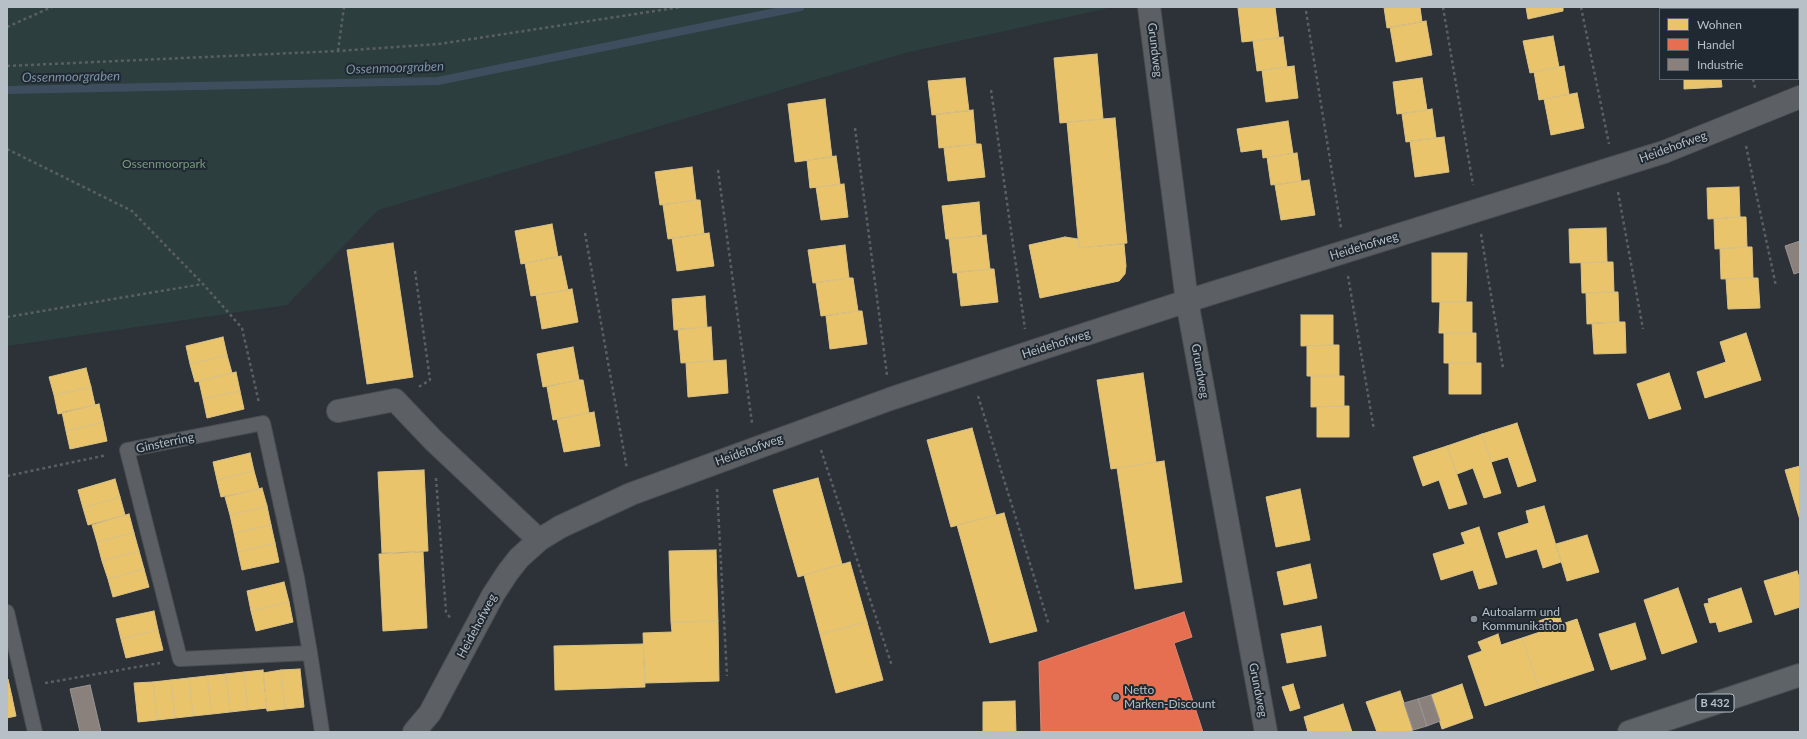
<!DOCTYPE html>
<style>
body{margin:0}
#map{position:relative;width:1807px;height:739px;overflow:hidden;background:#2c3238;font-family:Lato,sans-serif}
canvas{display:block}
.frame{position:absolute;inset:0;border:8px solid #b7bfc7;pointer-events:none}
.legend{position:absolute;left:1659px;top:8px;width:140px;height:72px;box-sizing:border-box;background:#202931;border:1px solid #5c656d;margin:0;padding:5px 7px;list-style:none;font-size:12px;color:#b7bfc7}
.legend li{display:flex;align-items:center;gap:8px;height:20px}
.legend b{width:20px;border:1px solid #5c656d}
</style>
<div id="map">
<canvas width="1807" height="739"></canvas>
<div class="frame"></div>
<ul class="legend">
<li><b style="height:11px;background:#e9c46a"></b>Wohnen</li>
<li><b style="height:11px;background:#e76f51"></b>Handel</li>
<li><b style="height:11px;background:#8a817c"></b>Industrie</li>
</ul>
</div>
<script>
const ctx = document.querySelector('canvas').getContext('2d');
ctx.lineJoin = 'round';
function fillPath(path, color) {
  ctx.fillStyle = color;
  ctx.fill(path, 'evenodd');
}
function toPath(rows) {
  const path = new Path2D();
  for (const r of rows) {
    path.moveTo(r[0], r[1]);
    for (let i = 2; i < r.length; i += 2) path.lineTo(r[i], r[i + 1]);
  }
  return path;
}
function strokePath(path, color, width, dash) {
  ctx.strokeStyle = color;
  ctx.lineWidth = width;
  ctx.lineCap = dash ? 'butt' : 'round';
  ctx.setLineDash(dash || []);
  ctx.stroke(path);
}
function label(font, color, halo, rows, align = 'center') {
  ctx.font = font + ' Lato,sans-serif';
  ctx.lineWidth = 4;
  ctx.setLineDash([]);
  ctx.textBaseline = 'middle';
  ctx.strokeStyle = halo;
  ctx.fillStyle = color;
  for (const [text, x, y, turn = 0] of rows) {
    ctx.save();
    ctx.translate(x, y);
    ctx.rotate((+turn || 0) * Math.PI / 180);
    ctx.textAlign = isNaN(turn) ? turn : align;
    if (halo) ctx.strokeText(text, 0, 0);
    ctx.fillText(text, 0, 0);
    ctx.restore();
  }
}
fillPath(toPath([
 [7,7,1113,7,905,53,378,210,287,305,7,346]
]), '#2c3e3e');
const homes = toPath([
 [1248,7,1275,7,1279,38,1242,42,1238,8,1248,7],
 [1384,7,1420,7,1422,22,1387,28,1384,7],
 [1526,7,1563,7,1563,11,1528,19,1526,7],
 [1671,7,1704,7,1704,9,1671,9,1671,7],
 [1426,21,1432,55,1396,62,1390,27,1426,21],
 [1553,36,1559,67,1530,73,1523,41,1553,36],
 [1283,37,1287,67,1257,71,1253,41,1283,37],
 [1097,54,1103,119,1060,123,1054,58,1097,54],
 [1294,66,1298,98,1266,102,1262,70,1294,66],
 [1564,66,1569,94,1539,100,1534,72,1564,66],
 [965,78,969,111,932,115,928,81,965,78],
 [1422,78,1427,110,1397,114,1393,82,1422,78],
 [1684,79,1721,79,1722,87,1684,89,1684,79],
 [1577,93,1584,128,1551,135,1544,99,1577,93],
 [825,99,832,157,795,162,788,104,825,99],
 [1432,109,1436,138,1406,142,1402,114,1432,109],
 [973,110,976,144,939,148,936,114,973,110],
 [1115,118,1127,243,1079,248,1067,122,1115,118],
 [1288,121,1293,153,1263,158,1262,149,1241,152,1237,129,1288,121],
 [1444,137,1449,172,1415,177,1410,141,1444,137],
 [976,144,981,144,985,177,948,181,944,148,976,144],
 [1297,153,1301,181,1271,185,1267,157,1297,153],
 [836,156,840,184,810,188,807,160,836,156],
 [692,167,696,200,660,205,655,172,692,167],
 [1309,180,1315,215,1281,220,1275,185,1309,180],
 [844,184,848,217,821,220,816,187,844,184],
 [1739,187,1740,217,1708,219,1707,188,1739,187],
 [696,200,700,200,704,234,668,239,663,205,696,200],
 [979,202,982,236,946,239,942,206,979,202],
 [1740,217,1746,217,1747,247,1715,249,1714,219,1740,217],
 [552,224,558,257,521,264,515,231,552,224],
 [1606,228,1607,262,1570,263,1569,229,1606,228],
 [709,233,714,266,677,271,672,238,709,233],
 [986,235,990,269,953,273,949,239,986,235],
 [1065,237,1078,239,1079,248,1124,244,1126,266,1125,274,1119,281,1040,298,1029,245,1065,237],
 [393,243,413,377,367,384,347,250,393,243],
 [845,245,849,278,813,283,808,250,845,245],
 [1747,247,1752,247,1753,278,1721,279,1720,249,1747,247],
 [1432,253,1467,253,1466,302,1432,302,1432,253],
 [561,256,568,290,531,296,525,263,561,256],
 [1607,262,1613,262,1614,292,1582,293,1581,263,1607,262],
 [990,269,994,269,998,302,961,306,957,272,990,269],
 [849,278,853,278,858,311,821,316,816,283,849,278],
 [1753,278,1758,278,1760,308,1728,309,1726,279,1753,278],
 [572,289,578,322,542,329,536,295,572,289],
 [1614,292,1618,292,1619,322,1587,324,1586,293,1614,292],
 [705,296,707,327,674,330,672,299,705,296],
 [1440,302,1472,302,1472,333,1439,333,1440,302],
 [858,311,862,311,867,344,830,349,826,316,858,311],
 [1301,315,1333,315,1333,345,1301,346,1301,315],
 [1619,322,1625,322,1626,353,1594,354,1592,323,1619,322],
 [711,327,713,361,681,363,678,329,711,327],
 [1444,333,1476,333,1476,363,1444,363,1444,333],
 [1746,333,1761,380,1705,398,1697,372,1726,362,1720,342,1746,333],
 [223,337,227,355,190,364,186,346,223,337],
 [1333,345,1339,345,1339,376,1307,376,1307,346,1333,345],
 [573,347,579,380,543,387,537,354,573,347],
 [227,355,232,373,195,382,190,364,227,355],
 [726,360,728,393,688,397,686,363,726,360],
 [1449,363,1481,363,1481,394,1449,394,1449,363],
 [86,368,91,387,54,395,49,377,86,368],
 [236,372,240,391,203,399,199,381,236,372],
 [1143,373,1156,462,1111,469,1097,380,1143,373],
 [1669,373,1681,409,1649,419,1637,384,1669,373],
 [1311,376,1344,376,1344,406,1311,407,1311,376],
 [579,380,583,380,589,413,553,420,547,387,579,380],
 [91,387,95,405,58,414,54,395,91,387],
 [240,391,244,409,207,418,203,399,240,391],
 [99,404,103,422,66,431,62,412,99,404],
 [1344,406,1349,406,1349,437,1317,437,1317,407,1344,406],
 [594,412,600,446,564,452,557,419,594,412],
 [103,422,107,441,70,449,66,431,103,422],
 [1517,423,1536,481,1518,487,1508,457,1491,462,1482,434,1517,423],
 [972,428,996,515,951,527,927,440,972,428],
 [1482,434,1501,493,1484,498,1473,468,1457,474,1447,446,1482,434],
 [1447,446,1467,504,1449,509,1439,480,1423,486,1413,457,1447,446],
 [250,453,254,471,217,480,213,462,250,453],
 [1164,461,1182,582,1135,589,1117,468,1164,461],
 [1800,466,1800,520,1785,470,1800,466],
 [424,470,428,551,382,553,378,472,424,470],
 [254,471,259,489,221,497,217,480,254,471],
 [818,478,842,564,798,577,773,490,818,478],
 [115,479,120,497,83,508,78,490,115,479],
 [262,488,267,506,230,515,225,497,262,488],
 [1300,489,1310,540,1276,547,1266,497,1300,489],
 [120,497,125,515,88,525,83,508,120,497],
 [267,506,271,525,234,533,230,515,267,506],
 [1544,506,1561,562,1543,568,1537,549,1506,558,1498,533,1529,523,1526,511,1544,506],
 [1004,513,1037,631,990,643,957,525,1004,513],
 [129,514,134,533,97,542,92,525,129,514],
 [271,525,275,543,238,552,234,533,271,525],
 [1479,527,1497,584,1479,589,1473,570,1441,580,1433,554,1465,544,1461,533,1479,527],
 [134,533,139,551,102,561,97,542,134,533],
 [1587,535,1599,572,1567,581,1556,544,1587,535],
 [275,543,279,562,242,570,238,552,275,543],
 [716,550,718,621,671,622,669,551,716,550],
 [139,551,144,569,108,579,102,561,139,551],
 [423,552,427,628,383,631,379,554,423,552],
 [850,562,867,622,820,634,804,575,850,562],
 [1310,564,1317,598,1284,605,1277,572,1310,564],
 [144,569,149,587,113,597,108,579,144,569],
 [1797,571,1800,580,1800,607,1775,615,1764,581,1797,571],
 [284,582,289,602,251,611,247,591,284,582],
 [1678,588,1697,642,1662,654,1644,600,1678,588],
 [1741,588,1752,622,1719,632,1716,622,1710,623,1704,604,1709,603,1708,599,1741,588],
 [289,602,293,622,256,631,251,611,289,602],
 [154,611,158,630,121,639,116,619,154,611],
 [1559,614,1562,624,1577,619,1594,670,1539,688,1522,638,1543,631,1539,621,1559,614],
 [718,621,719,681,645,683,643,633,672,632,671,622,718,621],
 [867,622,883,680,836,693,820,634,867,622],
 [1635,623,1646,659,1611,670,1599,634,1635,623],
 [1321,626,1326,656,1287,663,1281,634,1321,626],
 [158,630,163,650,126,658,121,639,158,630],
 [1498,634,1501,645,1522,638,1539,688,1485,706,1468,656,1482,651,1478,642,1498,634],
 [643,644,645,687,555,690,554,646,643,644],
 [300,669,304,707,285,709,281,670,300,669],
 [263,670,267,708,248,710,244,672,263,670],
 [281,670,285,709,267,711,263,673,281,670],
 [244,672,248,710,230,712,226,674,244,672],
 [226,674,230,712,212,714,207,676,226,674],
 [207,676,212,714,193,716,189,678,207,676],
 [189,678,193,716,175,718,171,680,189,678],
 [7,679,8,679,12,697,7,698,7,679],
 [171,680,175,718,157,720,153,682,171,680],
 [153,682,157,720,138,722,134,683,153,682],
 [1293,684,1300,708,1290,711,1282,687,1293,684],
 [1462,684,1473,718,1442,729,1431,695,1462,684],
 [1400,691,1413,730,1408,732,1377,732,1366,702,1400,691],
 [12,697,16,716,7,718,7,698,12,697],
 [1015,701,1016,732,983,732,983,702,1015,701],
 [1343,704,1352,732,1308,732,1304,717,1343,704]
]);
fillPath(homes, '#e9c46a');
strokePath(homes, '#dac286', 1);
const shops = toPath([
 [1184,612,1192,637,1174,643,1203,732,1041,732,1039,662,1184,612]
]);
fillPath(shops, '#e76f51');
strokePath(shops, '#d98774', 1);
const industry = toPath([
 [1800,241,1800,272,1794,274,1785,246,1800,241],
 [90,685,101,732,80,732,70,689,90,685],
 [1431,695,1440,721,1427,726,1418,699,1431,695],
 [1418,699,1427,726,1413,730,1404,703,1418,699]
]);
fillPath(industry, '#8a817c');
strokePath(industry, '#989492', 1);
strokePath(toPath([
 [7,90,438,81,800,7]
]), '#3e4e5e', 8);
const lane = toPath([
 [7,612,35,732],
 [310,653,180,659,127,450,263,423,297,578,310,653,322,732]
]);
const street = toPath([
 [1149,7,1187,301,1266,732],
 [338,411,395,400,433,440,539,540],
 [414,732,430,713,493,595,508,572,519,558,539,540,560,527,631,494,890,399,1028,353,1187,301,1664,152,1800,97]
]);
const primary = toPath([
 [1629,732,1800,675]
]);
strokePath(lane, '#4a4e52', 16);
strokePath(street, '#4a4e52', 24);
strokePath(primary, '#4a4f54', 24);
strokePath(toPath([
 [1443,7,1473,185],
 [1581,7,1609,144],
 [1737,7,1737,9],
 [1306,11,1341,228],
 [7,27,52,7],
 [338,51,344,7],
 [7,66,338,51,439,44,681,7],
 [1753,79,1755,88],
 [991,90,1025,329],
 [855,128,887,375],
 [1746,146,1776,286],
 [7,149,132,211,203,284,242,328,259,403],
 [718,170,752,423],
 [1618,192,1643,329],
 [585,233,627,469],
 [1481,234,1503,368],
 [415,271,430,380,417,388],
 [1348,276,1374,430],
 [7,317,203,284],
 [978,396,1049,625],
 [821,450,892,666],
 [7,476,107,455],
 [436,478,446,612,451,619],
 [717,489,727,676],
 [45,683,160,663]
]), '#5a5f63', 2.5, [3, 3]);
strokePath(lane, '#5c6065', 14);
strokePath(street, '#5c6065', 22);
strokePath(primary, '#5e6367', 22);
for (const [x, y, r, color] of [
 [1474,619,4,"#868e95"],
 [1116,697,4,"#868e95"]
]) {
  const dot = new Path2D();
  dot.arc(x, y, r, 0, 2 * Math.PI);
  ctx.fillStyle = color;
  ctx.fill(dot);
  strokePath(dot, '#202931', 1.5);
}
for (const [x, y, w] of [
 [1715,703,38]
]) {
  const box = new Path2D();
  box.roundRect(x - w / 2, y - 9, w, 18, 3);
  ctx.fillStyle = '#202931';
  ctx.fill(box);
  strokePath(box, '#b7bfc7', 1);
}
label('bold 11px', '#b7bfc7', null, [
 ["B 432",1715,703]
]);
label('12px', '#b7bfc7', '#202931', [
 ["Grundweg",1155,50,83],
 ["Heidehofweg",1673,147,-20],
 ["Heidehofweg",1364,246,-17],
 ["Heidehofweg",1056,344,-18],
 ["Grundweg",1200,371,80],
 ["Ginsterring",165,443,-12],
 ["Heidehofweg",749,450,-20],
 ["Heidehofweg",477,626,-62],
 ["Grundweg",1258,690,79]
]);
label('12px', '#789a7d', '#202931', [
 ["Ossenmoorpark",164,164]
]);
label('12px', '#b7bfc7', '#202931', [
 ["Autoalarm und",1482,612],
 ["Kommunikation",1482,626],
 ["Netto",1124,690],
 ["Marken-Discount",1124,704]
], 'left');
label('italic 13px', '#7c92a6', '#202931', [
 ["Ossenmoorgraben",395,68,-2],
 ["Ossenmoorgraben",71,77,-1]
]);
</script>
